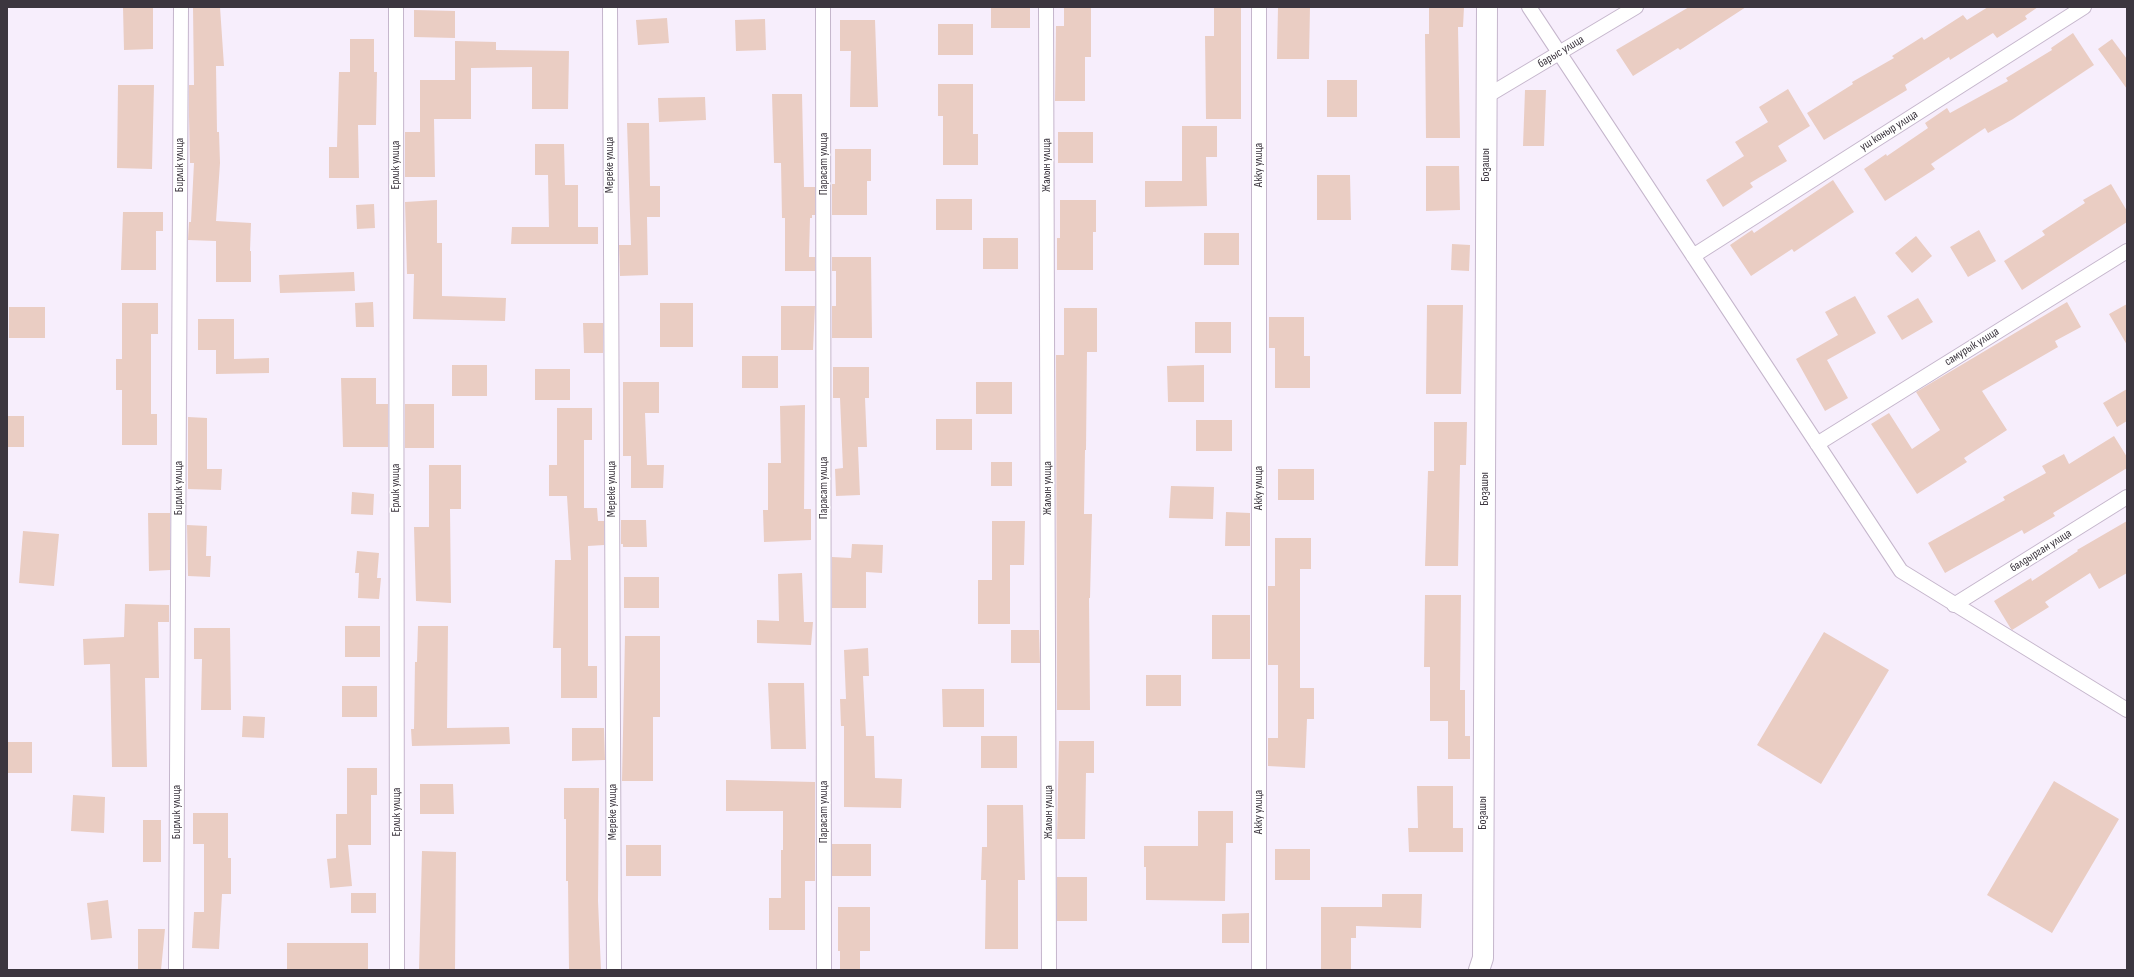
<!DOCTYPE html>
<meta charset="utf-8">
<style>
body{margin:0}
#map{position:relative;width:2134px;height:977px;overflow:hidden;background:#f7eefc;font-family:"Sofia Sans Condensed",sans-serif}
canvas{display:block}
.frame{position:absolute;inset:0;border:8px solid #3c363f;pointer-events:none}
</style>
<div id="map">
<canvas width="2134" height="977"></canvas>
<div class="frame"></div>
</div>
<script>
const ctx = document.querySelector('canvas').getContext('2d');
ctx.lineJoin = 'round';
function fillPath(path, color) {
  ctx.fillStyle = color;
  ctx.fill(path, 'evenodd');
}
function toPath(rows) {
  const path = new Path2D();
  for (const r of rows) {
    path.moveTo(r[0], r[1]);
    for (let i = 2; i < r.length; i += 2) path.lineTo(r[i], r[i + 1]);
  }
  return path;
}
function strokePath(path, color, width, dash) {
  ctx.strokeStyle = color;
  ctx.lineWidth = width;
  ctx.lineCap = dash ? 'butt' : 'round';
  ctx.setLineDash(dash || []);
  ctx.stroke(path);
}
function label(font, color, halo, rows, align = 'center') {
  ctx.font = font + ' "Sofia Sans Condensed",sans-serif';
  ctx.lineWidth = 3;
  ctx.setLineDash([]);
  ctx.textBaseline = 'middle';
  ctx.strokeStyle = halo;
  ctx.fillStyle = color;
  for (const [text, x, y, turn = 0] of rows) {
    ctx.save();
    ctx.translate(x, y);
    ctx.rotate((+turn || 0) * Math.PI / 180);
    ctx.textAlign = isNaN(turn) ? turn : align;
    if (halo) ctx.strokeText(text, 0, 0);
    ctx.fillText(text, 0, 0);
    ctx.restore();
  }
}
fillPath(toPath([
 [123,7,153,7,153,49,124,50],
 [193,7,220,7,224,66,216,66,217,132,219,132,220,163,216,221,251,223,250,251,251,251,251,282,216,282,216,241,188,240,189,222,191,222,194,163,190,163,189,116,189,85,194,85],
 [991,7,1030,7,1030,28,991,28],
 [1064,7,1091,7,1091,57,1085,57,1085,101,1055,101,1056,26,1064,26],
 [1214,7,1241,7,1241,119,1206,119,1205,36,1214,36],
 [1278,7,1310,7,1309,59,1277,59],
 [1429,7,1464,7,1463,27,1458,27,1460,138,1426,138,1425,34,1429,34],
 [1689,7,1746,7,1680,50,1678,48,1633,76,1616,50],
 [1988,7,2038,7,2025,16,2027,19,1997,38,1993,33,1950,60,1949,57,1905,85,1907,90,1824,140,1807,113,1853,84,1852,82,1894,58,1892,56,1922,37,1924,40,1963,15,1967,20],
 [414,10,455,11,455,38,414,37],
 [667,18,669,43,638,45,636,20],
 [765,19,766,50,736,51,735,20],
 [840,20,875,20,878,107,850,107,851,51,840,51],
 [938,24,973,24,973,55,938,55],
 [2073,33,2094,65,2013,119,1988,133,1985,128,1931,164,1935,169,1885,201,1864,169,1886,154,1887,156,1928,128,1925,123,1947,108,1950,113,2008,81,2006,78,2052,50,2051,48],
 [350,39,374,39,374,72,377,72,376,125,358,125,359,178,329,178,329,147,337,147,339,72,350,72],
 [2112,39,2127,59,2127,89,2098,49],
 [455,41,496,42,496,50,569,51,568,109,532,109,532,67,471,68,471,119,434,119,435,177,405,177,405,132,420,132,420,80,455,80],
 [1327,80,1357,80,1357,117,1327,117],
 [938,84,973,84,973,134,978,134,978,165,943,165,943,116,938,116],
 [118,85,154,85,152,169,117,168],
 [1788,89,1810,126,1778,146,1787,161,1750,183,1753,187,1723,207,1706,180,1744,156,1735,142,1768,122,1759,107],
 [1525,90,1546,90,1544,146,1523,146],
 [772,94,802,94,804,187,815,187,815,215,812,215,812,218,810,218,809,257,815,257,815,271,785,271,785,218,782,218,781,163,774,163],
 [705,97,706,120,659,122,658,98],
 [627,123,649,123,650,186,660,186,660,217,647,217,648,275,620,276,619,245,631,245],
 [1182,126,1217,126,1217,157,1206,157,1207,206,1145,207,1145,181,1182,181],
 [1058,132,1093,132,1093,163,1058,163],
 [535,144,564,144,565,185,578,185,578,227,598,227,598,244,511,244,512,227,549,227,548,175,535,175],
 [835,149,871,149,871,181,867,181,867,215,832,215,832,184,835,184],
 [1426,166,1459,166,1460,210,1426,211],
 [1317,175,1350,175,1351,220,1317,220],
 [1833,180,1854,212,1794,252,1792,249,1751,276,1730,245,1752,230,1754,233],
 [2111,184,2127,211,2127,222,2022,290,2004,261,2045,235,2042,231,2085,203,2083,200],
 [936,199,972,199,972,230,936,230],
 [437,200,437,243,442,243,442,296,506,298,505,321,413,319,414,274,407,274,405,202],
 [1060,200,1096,200,1096,232,1093,232,1093,270,1057,270,1057,238,1060,238],
 [374,204,375,228,357,229,356,205],
 [123,212,163,212,163,231,156,231,156,270,121,270],
 [1979,230,1996,261,1968,277,1950,247],
 [1204,233,1239,233,1239,265,1204,265],
 [1916,236,1932,256,1912,273,1895,253],
 [983,238,1018,238,1018,269,983,269],
 [1452,244,1470,245,1469,271,1451,270],
 [832,257,871,257,872,338,832,338,832,306,836,306,836,271,832,271],
 [354,272,355,291,280,293,279,275],
 [1855,296,1876,333,1827,360,1848,398,1825,411,1796,359,1838,335,1825,312],
 [1918,298,1933,322,1902,340,1887,316],
 [373,302,374,327,356,327,355,303],
 [2067,302,2081,327,2055,341,2058,347,1982,391,2007,430,1964,458,1967,462,1917,494,1871,424,1889,413,1912,449,1940,430,1916,392],
 [122,303,158,303,158,334,151,334,151,414,157,414,157,445,122,445,122,390,116,390,116,359,122,359],
 [660,303,693,303,693,347,660,347],
 [2127,304,2127,345,2109,314],
 [1427,305,1463,305,1461,394,1426,394],
 [781,306,815,306,813,350,781,350],
 [9,307,45,307,45,338,9,338],
 [1064,308,1097,308,1097,352,1087,352,1086,450,1085,450,1084,514,1092,514,1090,598,1089,598,1090,710,1057,710,1056,355,1064,355],
 [1269,317,1304,317,1304,356,1310,356,1310,388,1275,388,1275,348,1269,348],
 [198,319,234,319,234,359,269,358,269,373,216,374,216,350,198,350],
 [1195,322,1231,322,1231,353,1195,353],
 [583,323,603,323,603,353,584,353],
 [742,356,778,356,778,388,742,388],
 [452,365,487,365,487,396,452,396],
 [1204,365,1204,402,1168,402,1167,366],
 [833,367,869,367,869,398,865,398,867,447,858,447,860,495,836,496,835,469,843,468,840,398,833,398],
 [535,369,570,369,570,400,535,400],
 [341,378,376,378,376,404,388,404,388,447,343,447],
 [623,382,659,382,659,413,645,413,647,465,664,465,663,488,631,488,631,456,623,456],
 [976,382,1012,382,1012,414,976,414],
 [2127,389,2127,421,2117,427,2103,403],
 [405,404,434,404,434,448,405,448],
 [805,405,804,509,811,509,811,540,764,542,763,510,768,510,768,463,781,463,780,406],
 [557,408,592,408,592,440,584,440,584,508,597,508,598,521,604,521,604,545,588,546,588,666,597,666,597,698,561,698,561,648,553,648,555,560,571,560,567,496,549,496,549,465,557,465],
 [7,416,24,416,24,447,7,447],
 [188,417,207,418,207,469,222,469,221,490,188,489],
 [936,419,972,419,972,450,936,450],
 [1196,420,1232,420,1232,451,1196,451],
 [1434,422,1467,422,1466,465,1460,465,1458,566,1425,566,1428,471,1434,471],
 [2114,436,2127,457,2127,468,2053,513,2055,516,2024,534,2022,530,1945,573,1928,543,2005,500,2003,497,2046,473,2042,466,2064,454,2069,464],
 [991,462,1012,462,1012,486,991,486],
 [429,465,461,465,461,509,450,509,451,603,416,601,414,527,429,527],
 [1278,469,1314,469,1314,500,1278,500],
 [1171,486,1214,487,1213,519,1169,518],
 [352,492,374,494,373,515,351,514],
 [1226,512,1250,513,1250,546,1225,546],
 [148,513,170,513,170,570,149,571],
 [621,520,646,520,647,547,623,547,623,544,621,544],
 [992,521,1025,521,1024,565,1010,565,1010,624,978,624,978,580,992,580],
 [2127,521,2127,573,2099,589,2090,573,2045,602,2049,607,2012,630,2011,629,1994,601,2031,578,2032,581,2078,551,2077,550],
 [187,525,207,526,206,556,211,556,210,577,188,576],
 [23,531,59,534,54,586,19,583],
 [1275,538,1311,538,1311,569,1300,569,1300,688,1314,688,1314,719,1307,719,1305,768,1268,766,1268,738,1278,738,1278,665,1268,665,1268,586,1275,586],
 [852,544,883,545,882,573,866,572,866,608,832,608,832,557,851,558],
 [357,551,379,553,377,578,381,578,379,599,358,598,359,573,355,573],
 [802,573,804,622,813,622,811,645,757,643,757,620,779,621,778,574],
 [624,577,659,577,659,608,624,608],
 [1425,595,1461,595,1460,690,1465,690,1465,736,1470,736,1470,759,1448,759,1448,721,1430,721,1430,667,1424,667],
 [125,604,169,605,169,622,158,622,159,678,145,678,147,767,112,767,110,664,84,665,83,639,124,637],
 [1212,615,1250,615,1250,659,1212,659],
 [345,626,380,626,380,657,345,657],
 [418,626,448,626,447,728,509,727,510,744,412,746,411,729,414,729,415,662,417,662],
 [194,628,230,628,231,710,201,710,202,659,194,659],
 [1011,630,1039,630,1040,663,1011,663],
 [1824,632,1889,670,1821,784,1757,745],
 [625,636,660,636,660,717,653,717,653,781,622,781],
 [868,648,869,676,863,676,866,736,874,736,875,778,902,779,901,808,844,807,844,726,841,726,840,699,846,699,844,650],
 [1146,675,1181,675,1181,706,1146,706],
 [768,683,804,683,806,749,771,749],
 [342,686,377,686,377,717,342,717],
 [942,689,984,689,984,727,943,727],
 [243,716,265,717,264,738,242,737],
 [572,728,604,728,605,760,572,761],
 [981,736,1017,736,1017,768,981,768],
 [1059,741,1094,741,1094,773,1086,773,1085,839,1057,839],
 [7,742,32,742,32,773,7,773],
 [347,768,377,768,377,795,371,795,371,845,348,845,352,886,330,888,327,859,336,858,336,814,347,814],
 [726,780,815,782,815,881,805,881,805,930,769,930,769,898,781,898,781,850,783,850,783,811,726,811],
 [2054,781,2119,819,2052,933,1987,895],
 [420,784,453,784,454,814,420,814],
 [1417,786,1453,786,1453,828,1463,828,1463,852,1409,852,1408,828,1418,828],
 [564,788,599,788,598,901,601,970,569,970,568,881,566,881,566,819,564,819],
 [73,795,105,797,104,833,71,831],
 [987,805,1023,805,1025,880,1018,880,1018,949,985,949,986,880,981,880,982,847,987,847],
 [1198,811,1233,811,1233,843,1226,843,1225,901,1146,900,1146,867,1144,867,1144,846,1198,846],
 [193,813,228,813,228,858,231,858,231,894,222,894,219,949,192,948,194,912,204,912,204,844,193,844],
 [143,820,161,820,161,862,143,862],
 [832,844,871,844,871,876,832,876],
 [626,845,661,845,661,876,626,876],
 [1275,849,1310,849,1310,880,1275,880],
 [422,851,456,852,455,970,419,970],
 [1057,877,1087,877,1087,921,1057,921],
 [351,893,376,893,376,913,351,913],
 [1382,894,1422,894,1421,928,1356,926,1356,938,1351,938,1351,970,1321,970,1321,907,1382,907],
 [108,900,112,938,91,940,87,903],
 [838,907,870,907,870,951,860,951,860,970,840,970,840,951,838,951],
 [1249,913,1249,943,1222,943,1222,914],
 [138,929,165,929,161,970,138,970],
 [287,943,368,943,368,970,287,970]
]), '#eacdc3');
const street = toPath([
 [396,7,397,970],
 [610,7,614,970],
 [823,7,824,970],
 [1046,7,1049,970],
 [1259,7,1259,970],
 [1529,7,1901,571,2127,710],
 [1487,96,1636,7],
 [1693,256,2084,7],
 [1817,444,2127,251],
 [1954,605,2127,497],
 [176,970,181,7]
]);
const secondary = toPath([
 [1479,970,1483,958,1487,7]
]);
strokePath(street, '#c5b6cc', 16);
strokePath(secondary, '#c5b6cc', 22);
strokePath(street, '#fff', 14);
strokePath(secondary, '#fff', 20);
label('12px', '#3c363f', '#fff', [
 ["барыс улица",1561,52,-31],
 ["уш коныр улица",1889,131,-32],
 ["Парасат улица",824,164,-90],
 ["Бирлик улица",180,165,-90],
 ["Ерлик улица",396,165,-90],
 ["Мереке улица",610,165,-90],
 ["Жалын улица",1047,165,-90],
 ["Акку улица",1259,165,-90],
 ["Бозашы",1486,165,-90],
 ["самурык улица",1972,347,-32],
 ["Бирлик улица",179,488,-90],
 ["Ерлик улица",396,488,-90],
 ["Парасат улица",824,488,-90],
 ["Жалын улица",1048,488,-90],
 ["Акку улица",1259,488,-90],
 ["Мереке улица",612,489,-90],
 ["Бозашы",1485,489,-90],
 ["балдырган улица",2041,551,-32],
 ["Бирлик улица",177,812,-90],
 ["Ерлик улица",397,812,-90],
 ["Мереке улица",613,812,-90],
 ["Парасат улица",824,812,-90],
 ["Жалын улица",1049,812,-90],
 ["Акку улица",1259,812,-90],
 ["Бозашы",1483,813,-90]
]);
</script>
